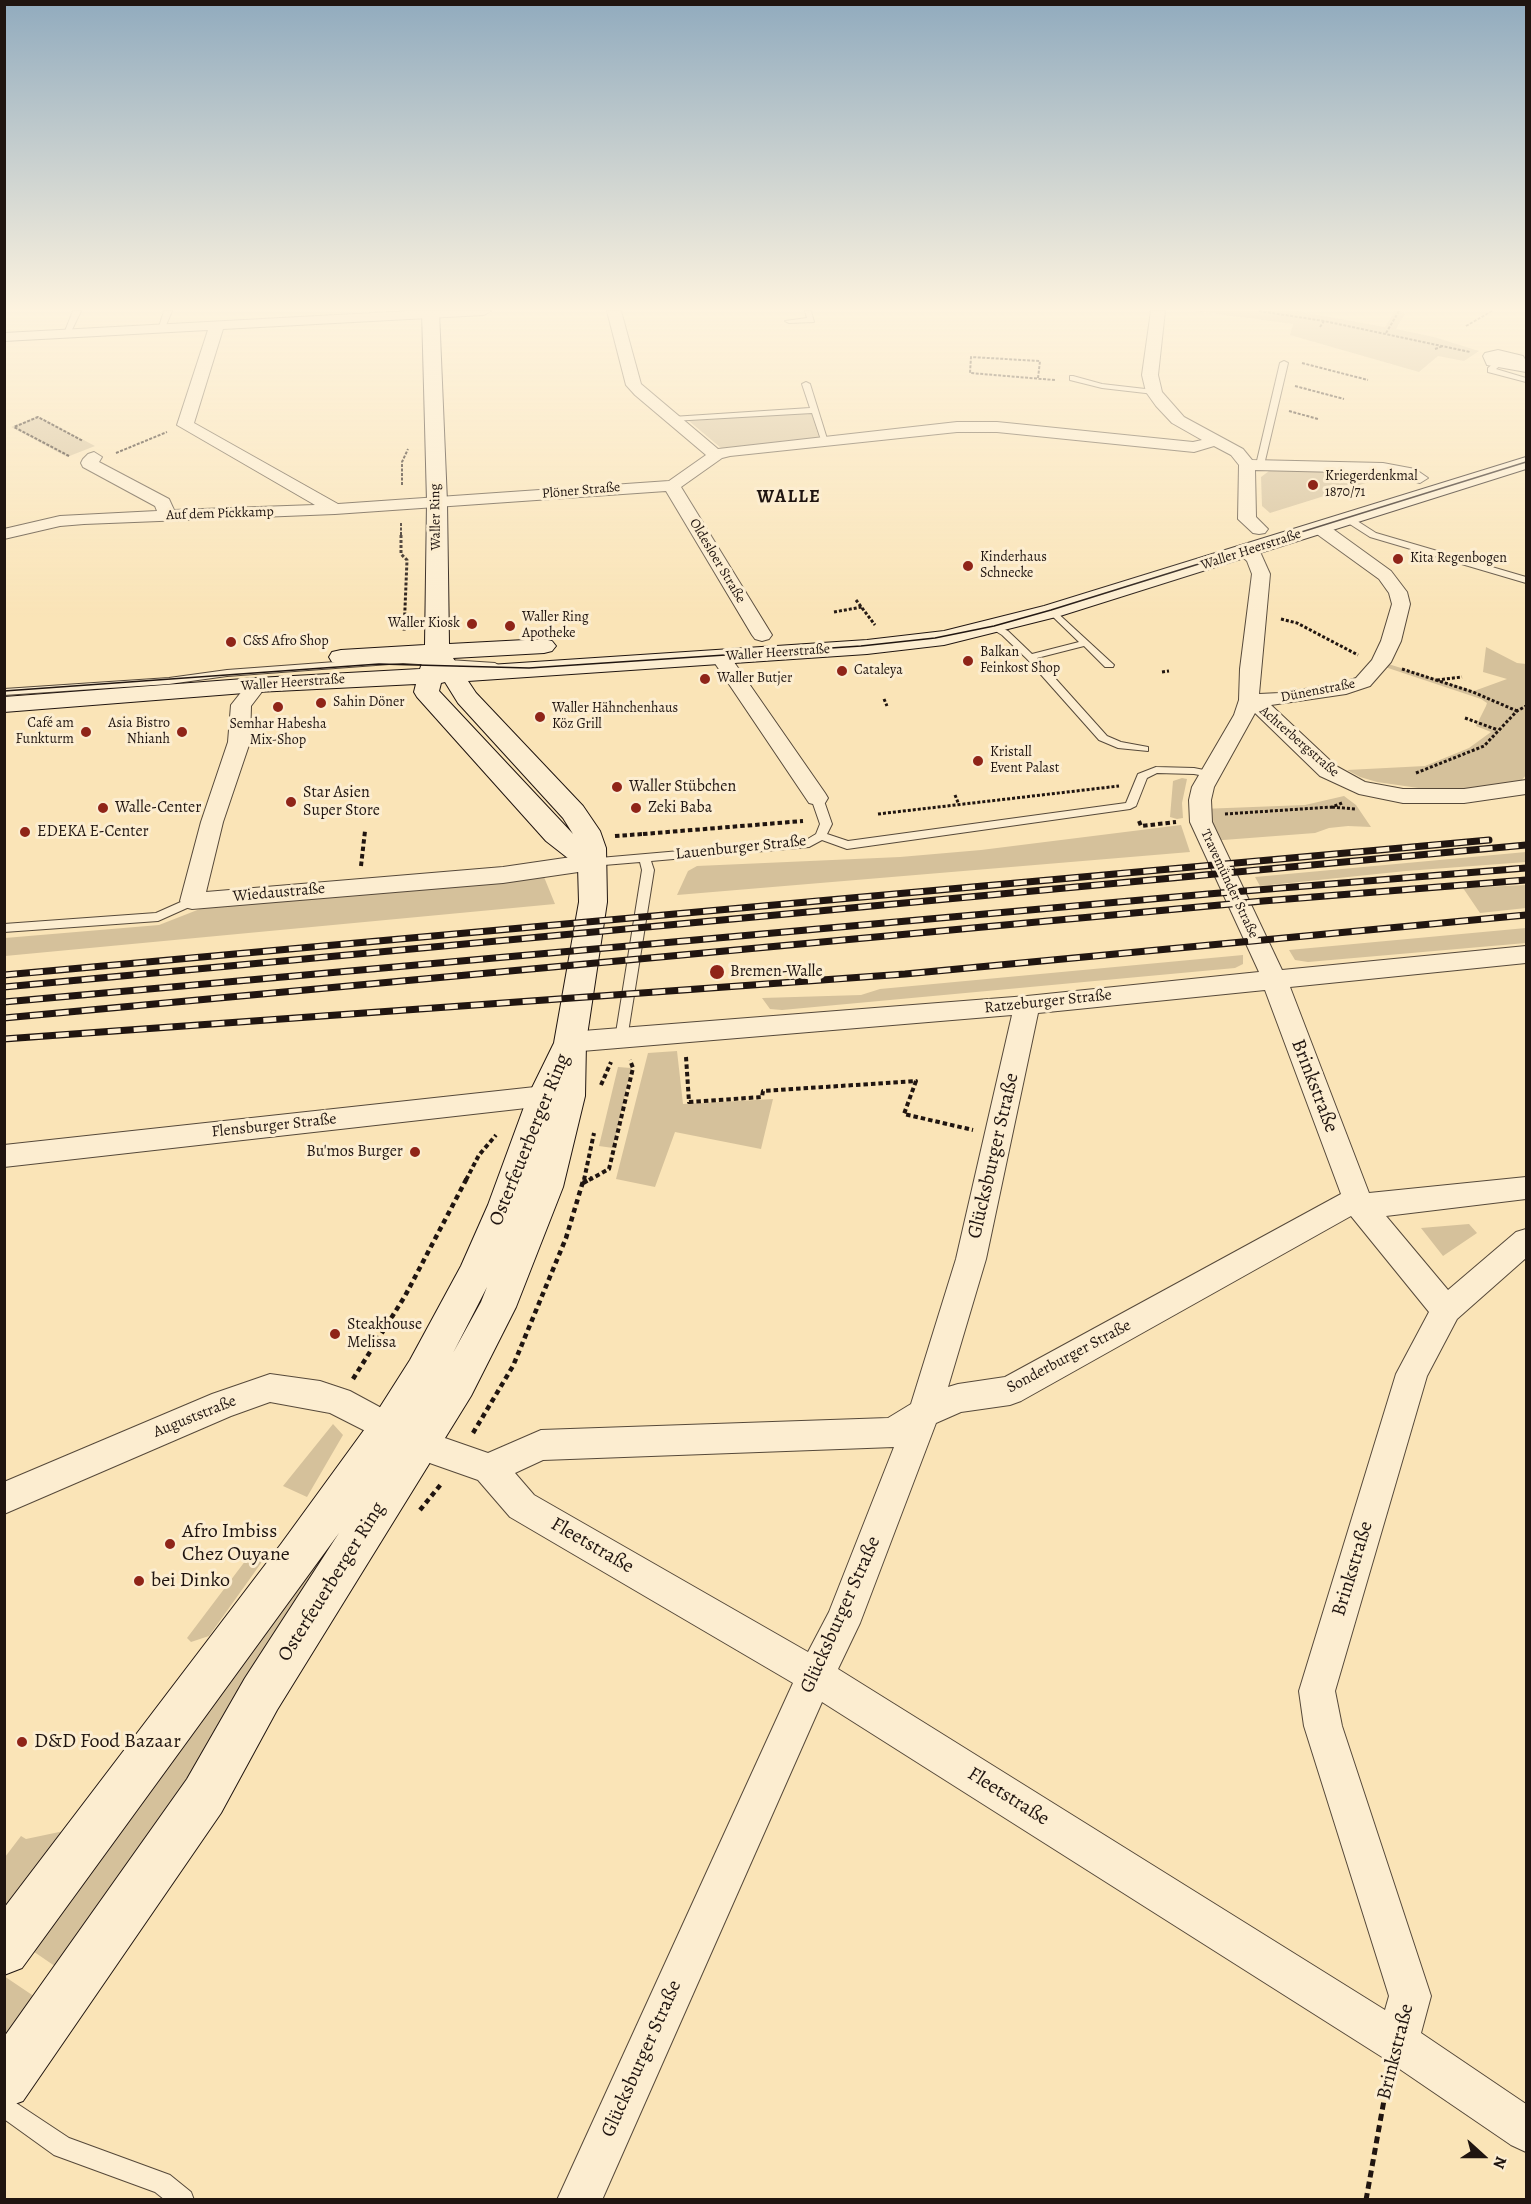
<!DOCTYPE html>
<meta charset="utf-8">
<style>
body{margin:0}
#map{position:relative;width:1531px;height:2204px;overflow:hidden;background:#fae4b7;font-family:Alegreya,serif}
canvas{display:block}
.frame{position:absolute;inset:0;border:6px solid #201510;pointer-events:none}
.north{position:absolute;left:1453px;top:2126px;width:60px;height:60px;-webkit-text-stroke:4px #fcedd0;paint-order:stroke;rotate:111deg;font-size:16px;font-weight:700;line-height:24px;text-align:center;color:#201510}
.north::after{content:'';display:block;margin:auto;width:21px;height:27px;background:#201510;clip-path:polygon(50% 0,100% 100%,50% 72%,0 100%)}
</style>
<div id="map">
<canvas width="1531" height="2204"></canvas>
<div class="frame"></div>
<div class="north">N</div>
</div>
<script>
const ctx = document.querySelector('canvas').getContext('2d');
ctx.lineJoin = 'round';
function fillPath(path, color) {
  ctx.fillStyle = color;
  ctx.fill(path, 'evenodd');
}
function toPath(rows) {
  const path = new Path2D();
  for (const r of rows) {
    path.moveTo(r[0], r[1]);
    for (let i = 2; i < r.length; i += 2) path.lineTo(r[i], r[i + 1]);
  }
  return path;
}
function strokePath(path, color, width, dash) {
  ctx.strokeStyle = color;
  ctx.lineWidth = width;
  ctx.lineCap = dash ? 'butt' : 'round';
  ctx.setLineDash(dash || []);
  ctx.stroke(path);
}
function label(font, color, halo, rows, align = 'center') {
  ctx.font = font + ' Alegreya,serif';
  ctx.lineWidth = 6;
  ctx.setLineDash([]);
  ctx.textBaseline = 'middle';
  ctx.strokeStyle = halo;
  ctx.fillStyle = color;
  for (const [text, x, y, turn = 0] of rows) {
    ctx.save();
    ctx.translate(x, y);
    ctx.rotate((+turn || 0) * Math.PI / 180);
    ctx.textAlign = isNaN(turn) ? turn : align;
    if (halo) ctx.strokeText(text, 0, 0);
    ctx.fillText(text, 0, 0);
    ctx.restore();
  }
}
fillPath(toPath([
 [1195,311,1296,311,1385,327,1395,311,1400,311,1405,313,1396,329,1434,337,1479,351,1464,361,1438,356,1419,372,1290,335,1293,324],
 [811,412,819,438,721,448,689,421],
 [38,416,95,446,67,457,11,427],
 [1269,471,1374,472,1385,477,1270,513,1262,506,1261,477],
 [1486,647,1517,663,1526,664,1526,775,1520,782,1493,787,1432,790,1377,782,1360,777,1347,770,1425,766,1469,748,1491,732,1476,726,1486,706,1487,703,1481,699,1379,665,1382,662,1474,691,1507,679,1483,672],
 [1182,778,1187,779,1182,803,1183,818,1177,819,1170,817,1173,781],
 [1344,796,1356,805,1371,827,1348,826,1329,828,1315,833,1210,841,1201,809,1305,805],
 [1181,825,1190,852,677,895,688,871,697,866,900,857,981,850],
 [1526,852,1526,862,1406,871,1260,886,1255,877],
 [544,877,555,904,5,956,5,938,159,925,205,907],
 [1526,885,1526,908,1480,913,1463,888],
 [1526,928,1526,943,1308,962,1295,960,1289,950],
 [1243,955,1243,964,1235,968,782,1010,770,1009,762,998,861,995,880,989],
 [677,1051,683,1104,773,1099,761,1149,675,1132,655,1187,616,1179,648,1053],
 [618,1067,631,1068,613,1148,599,1146],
 [1469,1224,1477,1233,1443,1256,1421,1228],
 [333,1424,343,1435,307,1497,283,1486],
 [318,1550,329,1554,213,1748,65,1973,24,1945],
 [252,1552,264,1559,209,1636,191,1642,187,1638],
 [64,1831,5,1916,5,1857,21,1836,26,1839],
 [4,1976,44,2003,4,2059]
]), '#d5c19b');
const service = toPath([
 [73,311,81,311,69,336,63,336,73,311],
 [164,311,172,311,164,330,158,330,164,311],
 [805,311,811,311,814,322,789,323,785,321,807,318,805,311],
 [1284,361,1288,363,1264,465,1260,467,1256,465,1280,363,1284,361],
 [1495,362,1502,364,1496,369,1526,378,1526,382,1488,372,1488,368,1495,362],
 [1073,376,1102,384,1154,390,1158,392,1154,394,1102,388,1070,380,1070,376,1073,376],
 [806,382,810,384,828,442,821,440,812,413,672,421,668,419,672,417,810,408,802,384,806,382],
 [1345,517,1351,517,1376,533,1526,577,1526,583,1370,537,1345,521,1345,517],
 [1052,608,1114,665,1113,667,1105,667,1084,646,1037,658,1107,736,1121,742,1148,747,1148,751,1118,748,1099,740,1027,659,1002,635,989,627,994,624,1008,631,1032,654,1079,642,1049,613,1047,611,1052,608],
 [403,657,495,663,500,666,495,669,403,663,227,676,169,684,4,695,4,689,169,678,227,670,403,657],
 [1156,767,1194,768,1214,772,1215,774,1210,777,1194,774,1157,773,1147,778,1136,806,1130,809,847,849,822,840,809,847,651,861,654,870,627,1039,621,1044,615,1039,642,870,640,862,592,866,588,865,586,862,588,859,806,840,816,834,820,824,811,798,817,795,823,798,832,824,827,834,848,841,1126,803,1138,774,1156,767],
 [192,897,198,901,196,904,158,921,4,932,4,924,156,913,192,897],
 [4,2095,69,2138,170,2175,191,2192,194,2200,165,2200,155,2192,54,2155,4,2119,4,2095]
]);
const minor = toPath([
 [410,311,491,311,484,315,223,329,194,423,338,504,669,481,706,455,635,395,626,385,607,311,621,311,641,384,718,449,957,422,997,422,1193,442,1202,440,1172,423,1156,406,1146,392,1142,375,1151,311,1165,311,1158,375,1162,392,1184,417,1243,449,1252,460,1383,463,1415,469,1428,478,1420,483,1383,473,1255,470,1256,517,1268,529,1265,533,1259,534,1253,533,1238,519,1239,465,1231,455,1214,446,1194,452,997,432,957,432,730,456,722,458,681,487,772,635,769,639,762,641,755,639,752,635,666,491,335,514,84,524,60,526,4,539,4,529,60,516,157,511,155,506,83,467,81,463,83,459,88,454,94,452,102,457,99,462,169,499,174,510,315,505,177,425,208,330,4,341,4,333,410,311],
 [1498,350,1523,356,1526,361,1526,372,1487,365,1483,356,1485,353,1498,350],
 [1320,523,1326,524,1391,571,1407,592,1410,604,1401,641,1391,662,1370,686,1346,694,1271,705,1336,766,1365,782,1403,789,1464,789,1526,780,1526,794,1464,803,1403,803,1359,794,1320,776,1255,713,1214,787,1211,800,1212,822,1282,970,1526,946,1526,963,1290,987,1369,1193,1526,1177,1526,1199,1386,1216,1448,1290,1516,1232,1526,1229,1526,1258,1457,1319,1427,1376,1335,1691,1342,1726,1431,1996,1421,2033,1526,2104,1526,2152,1511,2145,1382,2057,822,1702,602,2200,557,2200,793,1683,510,1517,478,1480,407,1455,403,1444,407,1433,419,1429,488,1453,541,1430,888,1418,911,1404,956,1259,1012,1015,570,1052,561,1049,557,1042,561,1035,570,1032,1027,996,1259,972,1190,822,1189,800,1192,787,1234,715,1239,700,1240,669,1252,574,1247,561,1237,552,1240,548,1252,548,1261,554,1270,574,1259,694,1280,693,1342,683,1356,678,1372,660,1381,641,1392,604,1389,593,1379,579,1314,532,1311,528,1314,524,1320,523],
 [1265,990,1341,1194,1005,1377,958,1384,948,1387,986,1259,1038,1013,1265,990],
 [1351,1216,1429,1312,1396,1374,1299,1691,1304,1726,1389,1996,1385,2010,838,1669,860,1623,936,1423,961,1412,1010,1405,1021,1401,1351,1216],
 [894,1447,829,1612,808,1652,534,1495,515,1473,543,1460,894,1447],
 [720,650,727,652,825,793,828,798,825,803,817,805,809,803,710,656,713,652,720,650],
 [257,679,264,681,267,685,251,706,250,742,223,822,206,892,503,867,592,854,600,857,604,862,600,867,592,870,503,883,192,909,184,907,180,901,201,822,228,742,231,705,250,681,257,679],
 [544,1086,554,1089,557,1096,554,1103,544,1106,4,1167,4,1145,544,1086],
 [270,1374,320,1381,350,1391,400,1418,405,1428,400,1438,389,1443,330,1413,270,1402,231,1416,4,1514,4,1482,212,1394,270,1374]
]);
const secondary = toPath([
 [422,311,439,311,447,502,449,644,544,639,552,641,556,646,552,651,544,653,453,658,459,667,867,640,944,631,1044,606,1526,457,1526,469,1060,616,944,645,867,654,468,681,476,693,583,806,600,831,606,848,607,902,586,1042,585,1096,563,1187,516,1307,471,1396,277,1710,221,1813,23,2101,4,2108,4,2037,187,1779,245,1678,339,1533,22,1968,4,1975,4,1908,281,1544,375,1415,410,1360,461,1266,488,1205,528,1096,554,1043,579,902,578,866,546,841,417,697,414,692,416,684,257,692,4,712,4,697,257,678,420,669,423,660,341,664,332,662,329,657,332,652,341,650,425,645,427,502,422,311],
 [445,682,458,703,563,818,573,834,439,691,441,683,445,682],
 [487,1287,481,1302,453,1353,487,1287]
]);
strokePath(service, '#56493a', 2);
strokePath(minor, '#56493a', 2);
strokePath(secondary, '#201510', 2);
strokePath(toPath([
 [1259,311,1324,321,1470,352],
 [1466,326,1492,311],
 [1320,327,1324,321],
 [1386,333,1399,311],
 [1435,349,1443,346],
 [1302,363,1368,380],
 [1038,378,1040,361,971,357,970,373,1055,380],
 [1295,386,1344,399],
 [1289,411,1318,419],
 [116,453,167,432],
 [69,456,14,427,38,417,83,441],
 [402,485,402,462,408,449],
 [401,523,401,537]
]), '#201510', 2, [3, 1.5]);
strokePath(toPath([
 [401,535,401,554,407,560,404,632],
 [856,600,875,625],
 [834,612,862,607],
 [1281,619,1297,623,1358,655],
 [1402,669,1473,692,1517,711],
 [1162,672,1169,671],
 [1437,680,1462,677],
 [884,699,887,706],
 [1465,718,1498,730],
 [1416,773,1484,746,1517,711,1526,706],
 [955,795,959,805],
 [1332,807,1355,809],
 [878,814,1119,786],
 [1225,814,1332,807,1342,803]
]), '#201510', 3, [3, 2]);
strokePath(toPath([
 [1139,821,1141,826,1176,822],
 [643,834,803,821],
 [615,836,643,834],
 [361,866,365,831],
 [686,1057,689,1102,762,1097,763,1091,916,1081,904,1114,973,1130],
 [601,1085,611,1062],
 [466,1180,479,1155,496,1135],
 [584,1180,594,1133],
 [589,1180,609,1169,633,1068,630,1060]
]), '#201510', 4, [4.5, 3]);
strokePath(toPath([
 [583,1183,592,1178],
 [353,1379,405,1296,467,1178],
 [473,1433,513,1366,566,1238,584,1178],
 [420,1510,442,1483]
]), '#201510', 4.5, [5, 4]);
strokePath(toPath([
 [1366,2200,1388,2078]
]), '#201510', 5, [7, 4.5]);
fillPath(service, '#fcedd0');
fillPath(minor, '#fcedd0');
fillPath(secondary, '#fcedd0');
strokePath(toPath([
 [4,691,379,664,529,668,861,646,935,638,994,626,1051,610,1526,462]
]), '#201510', 1.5);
const rail = toPath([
 [4,975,1489,840],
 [4,987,1526,845],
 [4,1002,1208,894,1526,868],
 [4,1018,1263,901,1526,880],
 [4,1039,905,974,1526,915]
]);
strokePath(rail, '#201510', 7);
strokePath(rail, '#fcedd0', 4.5, [13]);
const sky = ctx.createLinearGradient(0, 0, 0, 619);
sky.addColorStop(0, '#91abbe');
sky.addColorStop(0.5, '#fdf3df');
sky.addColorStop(1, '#fdf3df00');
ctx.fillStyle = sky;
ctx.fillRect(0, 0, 1531, 619);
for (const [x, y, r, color] of [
 [1313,485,6,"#8f2418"],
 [1398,559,6,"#8f2418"],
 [968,566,6,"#8f2418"],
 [472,624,6,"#8f2418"],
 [510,626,6,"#8f2418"],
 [231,642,6,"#8f2418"],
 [968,661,6,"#8f2418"],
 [842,671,6,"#8f2418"],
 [705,679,6,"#8f2418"],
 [321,703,6,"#8f2418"],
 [278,707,6,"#8f2418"],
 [540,717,6,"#8f2418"],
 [86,732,6,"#8f2418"],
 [182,732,6,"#8f2418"],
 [978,761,6,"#8f2418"],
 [617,787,6,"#8f2418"],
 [291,802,6,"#8f2418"],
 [103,808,6,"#8f2418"],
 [636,808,6,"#8f2418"],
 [25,832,6,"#8f2418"],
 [717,972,8,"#8f2418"],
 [415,1152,6,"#8f2418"],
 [335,1334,6,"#8f2418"],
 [170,1544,6,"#8f2418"],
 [139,1581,6,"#8f2418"],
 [22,1742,6,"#8f2418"]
]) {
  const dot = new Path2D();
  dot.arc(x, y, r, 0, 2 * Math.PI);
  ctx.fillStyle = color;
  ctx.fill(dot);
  strokePath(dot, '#fcedd0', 2);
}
label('14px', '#201510', '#fcedd0', [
 ["Kriegerdenkmal",1325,477],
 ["1870/71",1325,493],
 ["Kinderhaus",980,558],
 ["Schnecke",980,574],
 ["Kita Regenbogen",1410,559],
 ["Waller Ring",522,618],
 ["Apotheke",522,634],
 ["Waller Kiosk",460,624,"right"],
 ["C&S Afro Shop",243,642],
 ["Balkan",980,653],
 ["Feinkost Shop",980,669],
 ["Cataleya",854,671],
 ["Waller Butjer",717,679],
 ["Sahin Döner",333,703],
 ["Waller Hähnchenhaus",552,709],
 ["Köz Grill",552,725],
 ["Café am",74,724,"right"],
 ["Funkturm",74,740,"right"],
 ["Asia Bistro",170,724,"right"],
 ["Nhianh",170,740,"right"],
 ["Semhar Habesha",278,725,"center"],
 ["Mix-Shop",278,741,"center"],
 ["Kristall",990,753],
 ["Event Palast",990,769]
], 'left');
label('14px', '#201510', '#fcedd0', [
 ["Plöner Straße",581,491,-5],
 ["Auf dem Pickkamp",220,514,-2],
 ["Waller Ring",436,517,-91],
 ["Waller Heerstraße",1251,550,-18],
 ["Oldesloer Straße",717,561,59],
 ["Waller Heerstraße",778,653,-4],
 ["Waller Heerstraße",293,683,-4],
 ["Dünenstraße",1318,691,-11],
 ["Achterbergstraße",1299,742,41],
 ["Travemünder Straße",1229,884,65]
]);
label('16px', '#201510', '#fcedd0', [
 ["Waller Stübchen",629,787],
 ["Star Asien",303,793],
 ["Super Store",303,811],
 ["Walle-Center",115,808],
 ["Zeki Baba",648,808],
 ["EDEKA E-Center",37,832],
 ["Bremen-Walle",730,972],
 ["Bu'mos Burger",403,1152,"right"],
 ["Steakhouse",347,1325],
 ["Melissa",347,1343]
], 'left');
label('16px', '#201510', '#fcedd0', [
 ["Lauenburger Straße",741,848,-6],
 ["Wiedaustraße",279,893,-5],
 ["Ratzeburger Straße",1048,1002,-6],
 ["Flensburger Straße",274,1126,-6],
 ["Sonderburger Straße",1069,1357,-28],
 ["Auguststraße",195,1417,-22]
]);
ctx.letterSpacing = '1.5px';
label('bold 18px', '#201510', '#fcedd0', [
 ["WALLE",789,498]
]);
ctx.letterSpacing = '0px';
label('20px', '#201510', '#fcedd0', [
 ["Brinkstraße",1314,1086,69],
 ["Osterfeuerberger Ring",530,1140,-68],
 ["Glücksburger Straße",994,1156,-77],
 ["Fleetstraße",592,1546,30],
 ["Brinkstraße",1353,1569,-73],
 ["Osterfeuerberger Ring",332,1582,-58],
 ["Glücksburger Straße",841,1615,-66],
 ["Fleetstraße",1008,1797,32],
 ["Brinkstraße",1396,2052,-76],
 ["Glücksburger Straße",642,2059,-66]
]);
label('20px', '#201510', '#fcedd0', [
 ["Afro Imbiss",182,1532],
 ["Chez Ouyane",182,1555],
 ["bei Dinko",151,1581],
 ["D&D Food Bazaar",34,1742]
], 'left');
</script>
